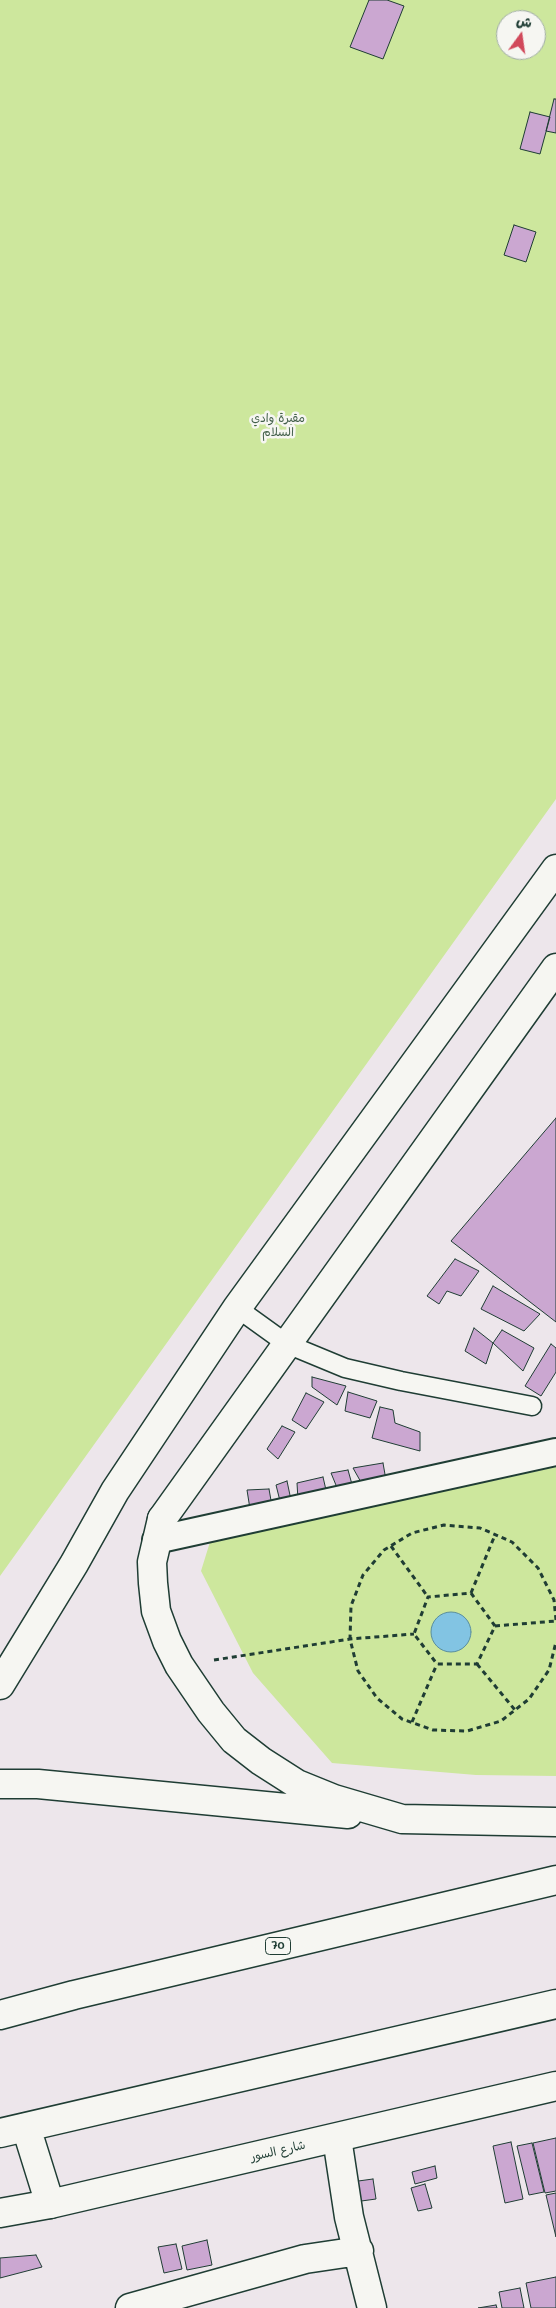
<!DOCTYPE html>
<meta charset="utf-8">
<style>
body{margin:0}
#map{position:relative;width:556px;height:2308px;overflow:hidden;background:#ede6eb;font-family:Mali,"Playpen Sans Arabic",sans-serif}
canvas{display:block}
.north{position:absolute;left:496px;top:10px;width:50px;height:50px;box-sizing:border-box;background:#f6f6f2;border:1px solid #a0aca6;border-radius:50%;rotate:14deg;font-size:14px;font-weight:700;line-height:20px;text-align:center;color:#1f3d34}
.north::after{content:'';display:block;margin:auto;width:18px;height:22px;background:#d1495b;clip-path:polygon(50% 0,100% 100%,50% 72%,0 100%)}
</style>
<div id="map">
<canvas width="556" height="2308"></canvas>
<div class="north">ش</div>
</div>
<script>
const ctx = document.querySelector('canvas').getContext('2d');
ctx.lineJoin = 'round';
function fillPath(path, color) {
  ctx.fillStyle = color;
  ctx.fill(path, 'evenodd');
}
function toPath(rows) {
  const path = new Path2D();
  for (const r of rows) {
    if (r.length === 3) {
      path.moveTo(r[0] + r[2], r[1]);
      path.arc(r[0], r[1], r[2], 0, 2 * Math.PI);
      continue;
    }
    path.moveTo(r[0], r[1]);
    for (let i = 2; i < r.length; i += 2) path.lineTo(r[i], r[i + 1]);
  }
  return path;
}
function strokePath(path, color, width, dash) {
  ctx.strokeStyle = color;
  ctx.lineWidth = width;
  ctx.lineCap = dash ? 'butt' : 'round';
  ctx.setLineDash(dash || []);
  ctx.stroke(path);
}
function label(font, color, halo, rows, align = 'center') {
  ctx.font = font + ' Mali,"Playpen Sans Arabic",sans-serif';
  ctx.lineWidth = 5;
  ctx.setLineDash([]);
  ctx.textBaseline = 'middle';
  ctx.strokeStyle = halo;
  ctx.fillStyle = color;
  for (const [text, x, y, turn = 0] of rows) {
    ctx.save();
    ctx.translate(x, y);
    ctx.rotate((+turn || 0) * Math.PI / 180);
    ctx.textAlign = isNaN(turn) ? turn : align;
    if (halo) ctx.strokeText(text, 0, 0);
    ctx.fillText(text, 0, 0);
    ctx.restore();
  }
}
fillPath(toPath([
 [0,0,556,0,556,799,0,1576],
 [506,20,536,20,536,50,506,50],
 [556,1467,556,1776,476,1775,332,1763,253,1673,201,1571,210,1542]
]), '#cde79d');
const water = toPath([
 [451,1632,20]
]);
fillPath(water, '#82c4e3');
strokePath(water, '#5a8e9d', 1);
const building = toPath([
 [369,0,387,0,404,6,383,59,350,47,369,0],
 [554,99,556,99,556,133,546,131,554,99],
 [530,112,550,117,540,154,520,149,530,112],
 [514,225,536,232,526,262,504,255,514,225],
 [556,1118,556,1322,451,1241,556,1118],
 [455,1259,479,1271,461,1296,447,1291,439,1304,427,1296,455,1259],
 [493,1286,540,1314,524,1331,481,1309,493,1286],
 [474,1328,493,1343,486,1364,465,1351,474,1328],
 [502,1330,534,1348,523,1371,493,1343,502,1330],
 [551,1344,556,1348,556,1372,541,1396,525,1386,551,1344],
 [312,1377,346,1386,337,1405,312,1387,312,1377],
 [348,1392,377,1401,370,1418,345,1411,348,1392],
 [306,1393,324,1402,306,1429,292,1420,306,1393],
 [380,1407,393,1410,395,1423,420,1432,420,1451,372,1438,380,1407],
 [282,1426,295,1432,278,1459,267,1449,282,1426],
 [383,1463,386,1480,362,1484,353,1468,383,1463],
 [348,1470,353,1488,338,1490,331,1473,348,1470],
 [323,1477,326,1490,298,1500,297,1483,323,1477],
 [287,1481,291,1500,281,1505,276,1485,287,1481],
 [269,1489,272,1506,250,1509,247,1490,269,1489],
 [556,2138,556,2191,545,2193,533,2143,556,2138],
 [511,2142,523,2199,505,2203,493,2146,511,2142],
 [532,2143,544,2192,529,2195,517,2146,532,2143],
 [435,2166,437,2178,415,2184,412,2172,435,2166],
 [373,2179,376,2199,354,2202,351,2182,373,2179],
 [425,2184,432,2208,418,2211,411,2188,425,2184],
 [556,2193,556,2237,546,2195,556,2193],
 [207,2240,212,2265,187,2270,182,2246,207,2240],
 [176,2244,182,2269,164,2273,158,2247,176,2244],
 [36,2255,42,2267,0,2278,0,2258,36,2255],
 [556,2277,556,2308,531,2308,526,2283,556,2277],
 [520,2288,524,2308,502,2308,499,2292,520,2288],
 [496,2305,497,2308,478,2308,496,2305]
]);
fillPath(building, '#cba7d1');
strokePath(building, '#1f3d34', 1);
const service = toPath([
 [237,1308,287,1344,345,1368,401,1381,532,1406]
]);
const pedestrian = toPath([
 [156,1540,556,1452]
]);
const minor = toPath([
 [337,2138,349,2217,372,2308],
 [130,2308,305,2259,359,2251]
]);
const secondary = toPath([
 [162,1519,556,968],
 [0,1685,74,1564,115,1491,237,1308,556,869],
 [0,2213,50,2204,556,2086]
]);
const trunk = toPath([
 [162,1519,152,1562,153,1583,156,1611,167,1641,179,1665,211,1712,234,1740,261,1761,297,1784,334,1799,402,1819,556,1822],
 [0,1784,38,1784,348,1814],
 [0,2015,74,1995,556,1880],
 [26,2127,50,2204],
 [0,2133,556,2004]
]);
strokePath(service, '#1f3d34', 21);
strokePath(pedestrian, '#1f3d34', 30);
strokePath(minor, '#1f3d34', 31);
strokePath(secondary, '#1f3d34', 31);
strokePath(trunk, '#1f3d34', 31);
strokePath(toPath([
 [391,1546,428,1597],
 [471,1593,495,1626,477,1664,437,1664,414,1634,428,1597,471,1593],
 [471,1593,495,1535],
 [556,1620,554,1600,538,1568,512,1542,480,1528,444,1525,412,1533,384,1550,363,1575,351,1606,350,1639,358,1671,377,1698,402,1719,433,1730,467,1731,501,1721,529,1699,549,1670,556,1642],
 [495,1626,556,1621],
 [214,1660,350,1639,414,1634],
 [477,1664,515,1710],
 [412,1722,437,1664]
]), '#1f3d34', 3, [5, 4]);
strokePath(service, '#f6f6f2', 18);
strokePath(pedestrian, '#f6f6f2', 26);
strokePath(minor, '#f6f6f2', 28);
strokePath(secondary, '#f6f6f2', 28);
strokePath(trunk, '#f6f6f2', 28);
for (const [x, y, w] of [
 [278,1946,25]
]) {
  const box = new Path2D();
  box.roundRect(x - w / 2, y - 8.5, w, 17, 4);
  ctx.fillStyle = '#f6f6f2';
  ctx.fill(box);
  strokePath(box, '#1f3d34', 1);
}
label('bold 11px', '#1f3d34', null, [
 ["70",278,1946]
]);
label('12px', '#425f49', '#f6f6f2', [
 ["مقبرة وادي",278,418],
 ["السلام",278,432]
]);
label('12px', '#1f3d34', '#f6f6f2', [
 ["شارع السور",278,2151,-13]
]);
</script>
